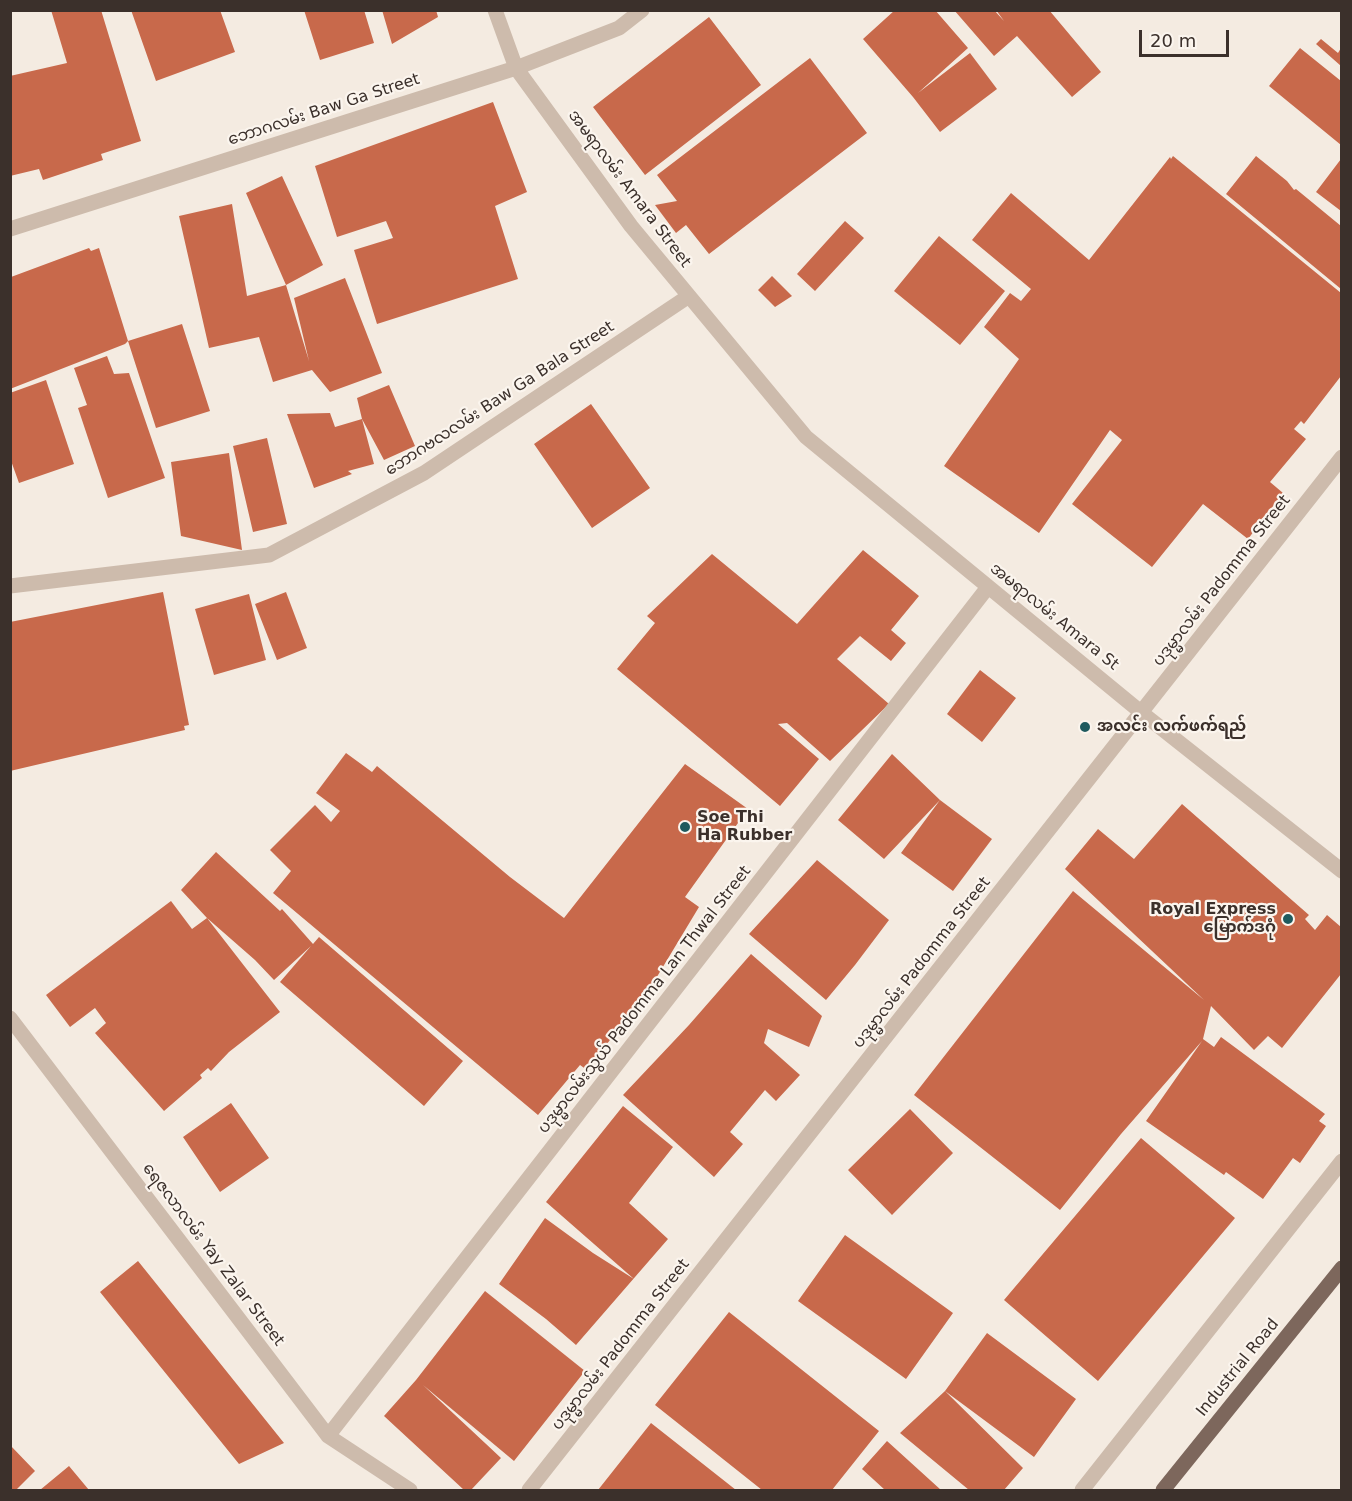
<!DOCTYPE html>
<meta charset="utf-8">
<style>
body{margin:0}
#map{position:relative;width:1352px;height:1501px;overflow:hidden;background:#f4ebe1;font-family:"DejaVu Sans",sans-serif}
canvas{display:block}
.frame{position:absolute;inset:0;border:12px solid #3b302b;pointer-events:none}
.scale{position:absolute;left:1139px;top:30px;width:90px;height:27px;box-sizing:border-box;border:3px solid #3b302b;border-top:0;padding-left:8px;font-size:18px;line-height:21px;white-space:nowrap;color:#3b302b;-webkit-text-stroke:4px #fbf5ee;paint-order:stroke}
</style>
<div id="map">
<canvas width="1352" height="1501"></canvas>
<div class="frame"></div>
<div class="scale">20 m</div>
</div>
<script>
const ctx = document.querySelector('canvas').getContext('2d');
ctx.lineJoin = 'round';
function fillPath(path, color) {
  ctx.fillStyle = color;
  ctx.fill(path, 'evenodd');
}
function toPath(rows) {
  const path = new Path2D();
  for (const r of rows) {
    path.moveTo(r[0], r[1]);
    for (let i = 2; i < r.length; i += 2) path.lineTo(r[i], r[i + 1]);
  }
  return path;
}
function strokePath(path, color, width, dash) {
  ctx.strokeStyle = color;
  ctx.lineWidth = width;
  ctx.lineCap = dash ? 'butt' : 'round';
  ctx.setLineDash(dash || []);
  ctx.stroke(path);
}
function label(font, color, halo, rows, align = 'center') {
  ctx.font = font + ' "DejaVu Sans","Noto Sans Myanmar",sans-serif';
  ctx.lineWidth = 4.5;
  ctx.setLineDash([]);
  ctx.textBaseline = 'middle';
  ctx.strokeStyle = halo;
  ctx.fillStyle = color;
  for (const [text, x, y, turn = 0] of rows) {
    ctx.save();
    ctx.translate(x, y);
    ctx.rotate((+turn || 0) * Math.PI / 180);
    ctx.textAlign = isNaN(turn) ? turn : align;
    if (halo) ctx.strokeText(text, 0, 0);
    ctx.fillText(text, 0, 0);
    ctx.restore();
  }
}
fillPath(toPath([
 [51,10,101,10,141,141,101,154,103,160,43,180,39,169,10,176,10,76,67,63],
 [131,10,220,10,235,52,156,81],
 [304,10,364,10,374,43,320,60],
 [382,10,436,10,438,17,392,44],
 [895,10,935,10,968,48,918,93,970,53,997,89,940,132,913,97,863,39],
 [954,10,994,10,1004,21,996,10,1049,10,1101,72,1072,97,1017,36,994,56],
 [709,17,761,85,645,175,593,107],
 [1321,39,1338,53,1341,48,1341,66,1316,44],
 [1300,48,1341,81,1341,145,1269,86],
 [810,58,867,133,709,254,686,225,676,233,655,205,677,201,657,175],
 [493,102,527,192,495,206,518,279,377,324,354,250,393,238,386,221,337,237,315,166],
 [1173,156,1341,293,1341,376,1304,424,1301,421,1294,429,1306,439,1270,482,1283,493,1248,539,1203,504,1152,567,1072,504,1122,440,1110,430,1039,533,944,466,1019,359,984,327,1010,293,1021,301,1031,289,972,240,1011,193,1089,260,1170,157,1171,159],
 [1256,156,1287,181,1294,190,1296,189,1341,226,1341,289,1226,194],
 [1341,159,1341,211,1316,192],
 [282,176,323,265,286,285,246,193],
 [232,204,247,296,286,285,309,361,294,298,345,278,382,373,330,392,312,370,273,382,259,337,209,348,179,216],
 [845,221,864,238,815,291,797,274],
 [939,236,1005,291,960,345,894,291],
 [89,248,91,251,99,248,128,341,182,324,210,411,156,428,128,341,125,344,10,389,11,277],
 [772,276,792,296,775,307,758,290],
 [107,356,114,374,129,373,165,478,108,498,78,408,87,405,74,368],
 [46,380,74,464,19,483,10,458,10,393],
 [389,385,415,446,384,460,362,419,357,398],
 [591,404,650,488,592,528,534,444],
 [330,413,335,427,362,419,374,464,348,471,352,474,314,488,287,414],
 [267,438,287,524,253,532,233,446],
 [229,453,242,550,181,536,171,462],
 [863,550,919,596,891,630,906,643,891,661,860,636,837,659,889,704,830,761,787,723,778,724,819,759,780,806,617,669,655,623,647,616,712,554,797,624],
 [163,592,189,725,184,726,185,730,10,771,10,622],
 [286,592,307,648,277,660,255,604],
 [249,594,266,660,214,675,195,609],
 [980,670,1016,698,982,742,947,714],
 [346,753,372,772,377,766,510,877,564,918,685,764,748,809,685,897,699,907,652,985,587,1070,580,1065,538,1115,273,893,291,871,270,850,315,805,331,822,340,811,316,793],
 [892,754,940,800,992,839,953,891,901,853,940,800,884,859,838,820],
 [1182,804,1309,915,1305,919,1315,930,1327,915,1341,927,1341,974,1282,1048,1268,1036,1254,1050,1211,1006,1203,1039,1214,1047,1221,1037,1325,1114,1319,1121,1326,1126,1300,1163,1293,1158,1263,1199,1226,1172,1224,1175,1146,1121,1202,1041,1121,1134,1060,1210,914,1095,1073,891,1204,1000,1065,869,1098,829,1134,859],
 [216,852,280,911,282,909,313,944,319,937,463,1061,424,1106,280,982,311,946,274,980,255,960,207,918,280,1012,229,1052,211,1071,208,1068,200,1075,202,1078,164,1111,95,1033,106,1023,95,1008,70,1027,46,995,171,901,192,929,207,918,181,890],
 [817,860,889,920,855,965,826,1000,749,934],
 [751,954,822,1016,809,1047,768,1029,764,1043,800,1075,776,1101,765,1090,730,1132,743,1144,714,1177,623,1095,689,1025],
 [231,1103,269,1158,220,1192,183,1137],
 [623,1106,673,1147,629,1203,668,1239,576,1345,546,1319,499,1284,545,1218,593,1253,634,1279,546,1202],
 [910,1109,953,1153,892,1215,848,1170],
 [1141,1138,1235,1218,1098,1381,1004,1300],
 [845,1235,953,1313,906,1379,798,1301],
 [138,1261,284,1443,239,1464,100,1292],
 [485,1291,585,1371,514,1461,423,1385,501,1458,471,1490,464,1490,384,1416,416,1380],
 [729,1312,879,1431,832,1490,762,1490,655,1405],
 [987,1333,1076,1399,1034,1457,945,1391,1023,1468,1004,1490,969,1490,900,1433,945,1391],
 [651,1423,736,1490,598,1490],
 [887,1441,941,1490,885,1490,862,1469],
 [10,1445,35,1471,16,1490,10,1490],
 [69,1466,89,1490,40,1490]
]), '#c8694b');
strokePath(toPath([
 [495,10,516,68,631,226,806,437,1142,713,1342,871],
 [10,229,516,68,619,28,642,10],
 [10,586,269,555,424,473,689,296],
 [10,1018,328,1436,410,1490],
 [328,1436,988,587],
 [529,1490,1342,457],
 [1082,1490,1342,1161]
]), '#cdbbac', 15);
strokePath(toPath([
 [1163,1490,1342,1268]
]), '#7d675c', 15);
for (const [x, y, r, color] of [
 [1085,727,6,"#1f5a5e"],
 [685,827,6,"#1f5a5e"],
 [1288,919,6,"#1f5a5e"]
]) {
  const dot = new Path2D();
  dot.arc(x, y, r, 0, 2 * Math.PI);
  ctx.fillStyle = color;
  ctx.fill(dot);
  strokePath(dot, '#fbf5ee', 2);
}
label('16px', '#3b302b', '#fbf5ee', [
 ["ဘောဂလမ်း Baw Ga Street",324,110,-18],
 ["အမရာလမ်း Amara Street",629,189,53],
 ["ဘောဂဗလလမ်း Baw Ga Bala Street",500,399,-33],
 ["ပဒုမ္မာလမ်း Padomma Street",1222,581,-52],
 ["အမရာလမ်း Amara St",1054,617,39],
 ["ပဒုမ္မာလမ်း Padomma Street",922,963,-52],
 ["ပဒုမ္မာလမ်းသွယ် Padomma Lan Thwal Street",645,1000,-52],
 ["ရေဇလာလမ်း Yay Zalar Street",213,1255,53],
 ["ပဒုမ္မာလမ်း Padomma Street",621,1345,-52],
 ["Industrial Road",1238,1368,-51]
]);
label('bold 16px', '#3b302b', '#fbf5ee', [
 ["အလင်း လက်ဖက်ရည်",1097,727],
 ["Soe Thi",697,818],
 ["Ha Rubber",697,836],
 ["Royal Express",1276,910,"right"],
 ["မြောက်ဒဂုံ",1276,928,"right"]
], 'left');
</script>
